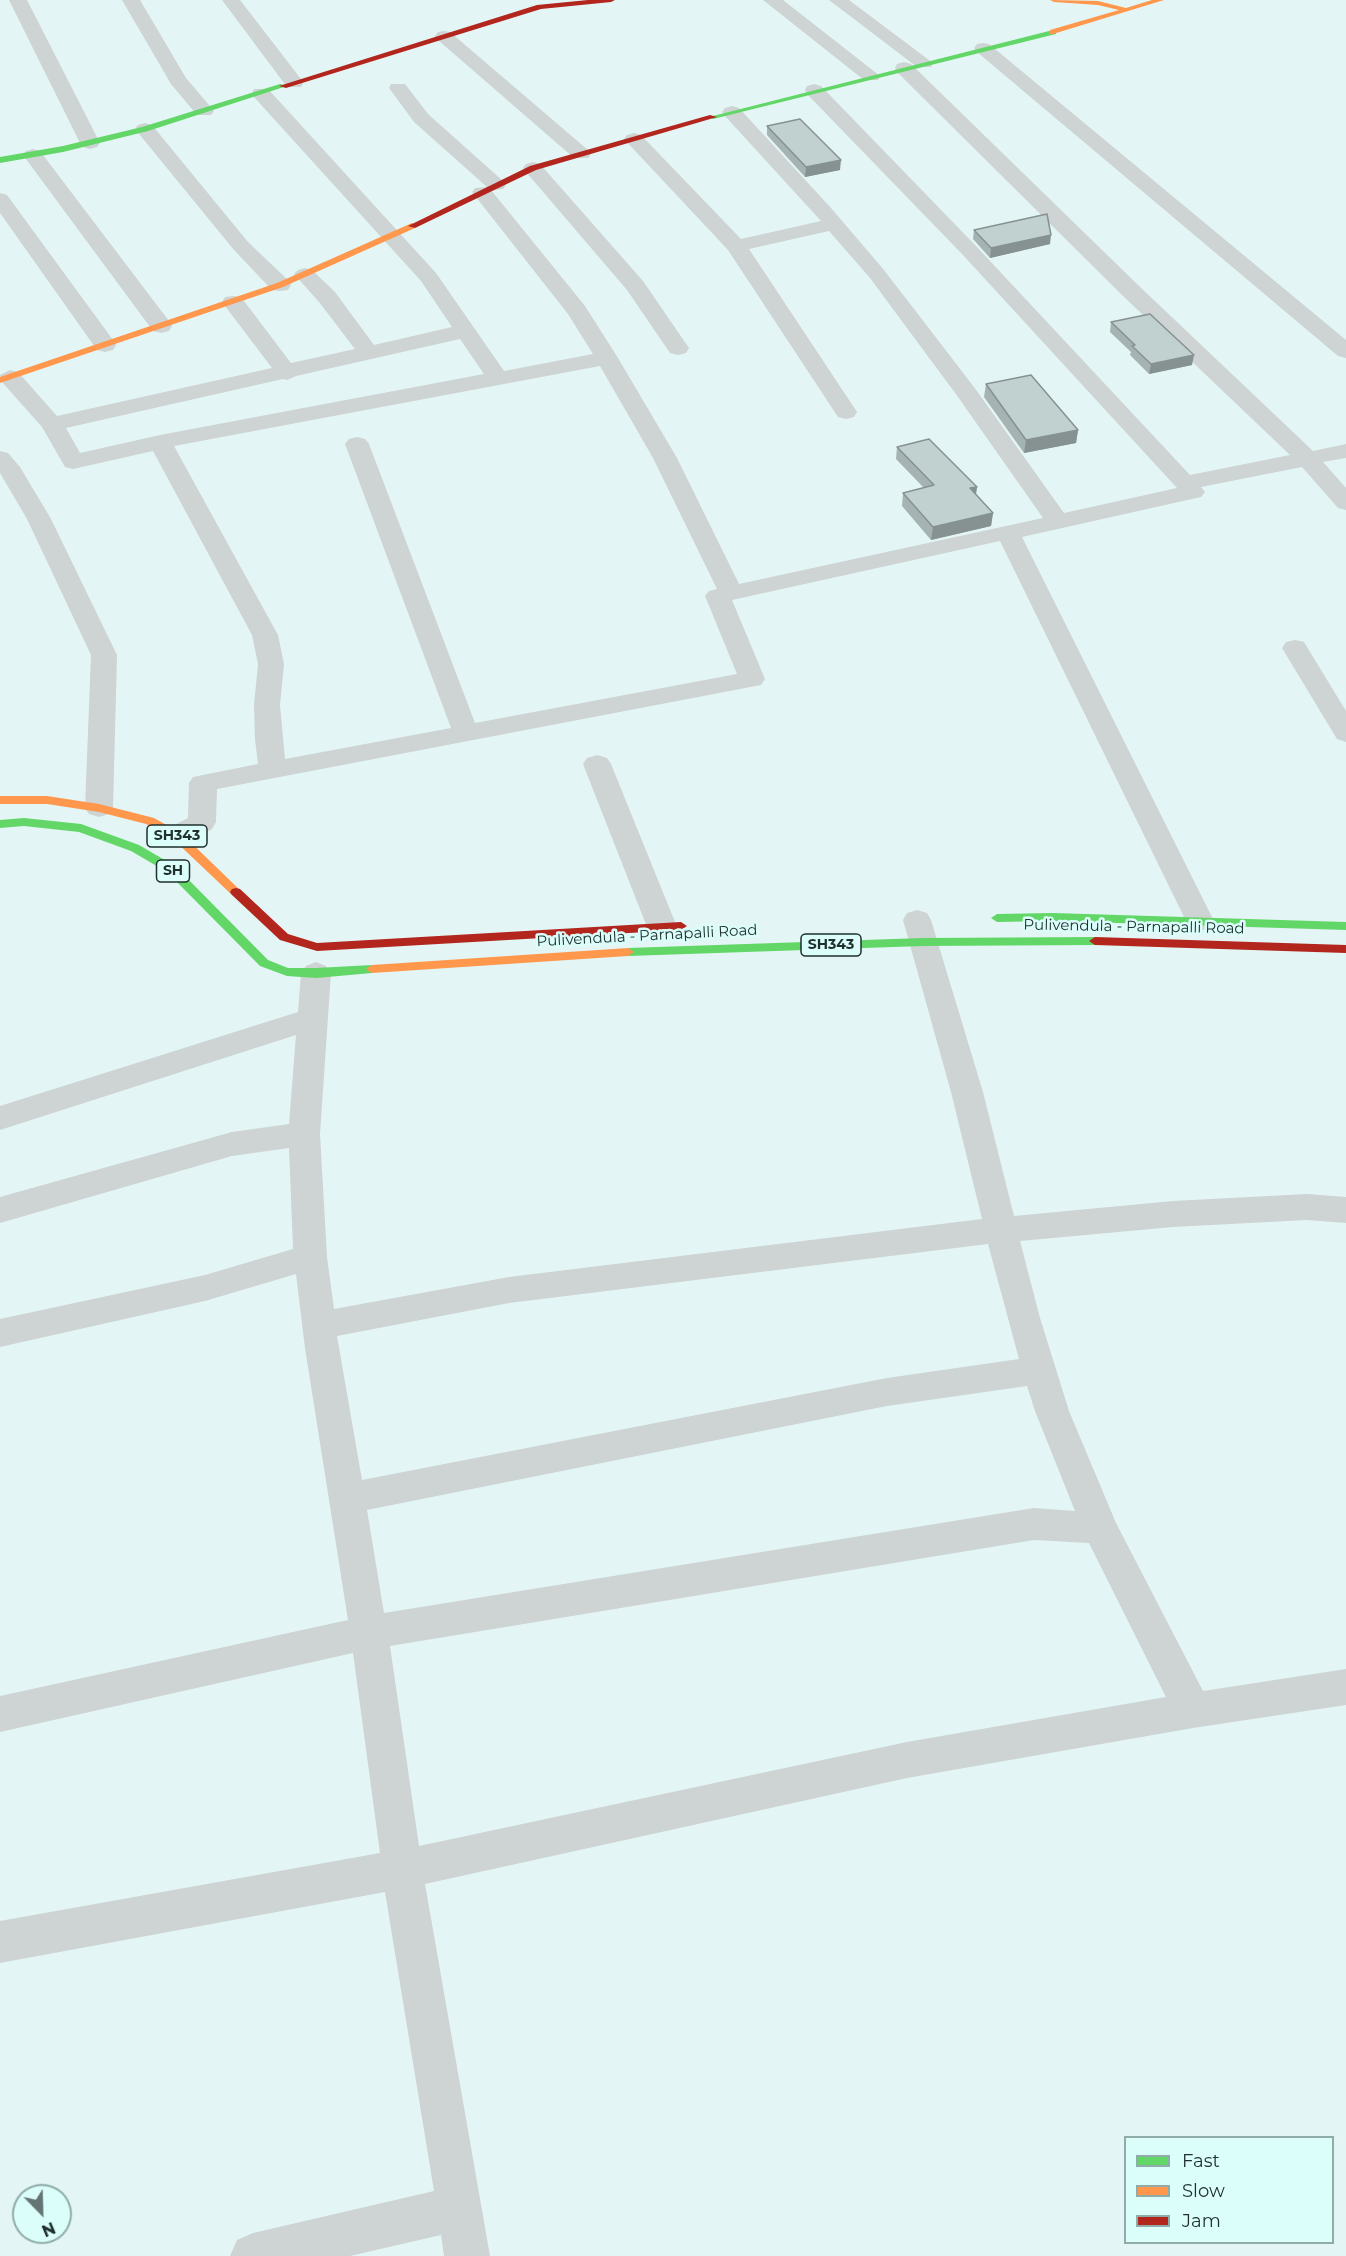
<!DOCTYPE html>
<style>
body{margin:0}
#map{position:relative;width:1346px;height:2256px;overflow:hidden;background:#e3f6f5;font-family:Montserrat,sans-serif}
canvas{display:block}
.legend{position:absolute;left:1124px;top:2136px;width:210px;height:108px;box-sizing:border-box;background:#dbfefb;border:2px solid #90aca9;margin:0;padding:8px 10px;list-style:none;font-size:18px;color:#1f302e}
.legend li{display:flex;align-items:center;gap:12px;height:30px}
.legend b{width:30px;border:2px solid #90aca9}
.north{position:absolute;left:12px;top:2184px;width:60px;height:60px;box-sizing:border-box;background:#dbfefb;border:2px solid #90aca9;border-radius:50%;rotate:157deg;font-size:16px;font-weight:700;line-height:24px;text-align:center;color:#1f302e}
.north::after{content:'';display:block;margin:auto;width:21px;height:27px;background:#647574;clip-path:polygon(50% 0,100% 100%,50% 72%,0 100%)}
</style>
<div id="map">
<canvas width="1346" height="2256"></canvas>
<ul class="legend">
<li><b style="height:8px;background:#63d668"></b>Fast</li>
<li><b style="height:8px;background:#ff974d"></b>Slow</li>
<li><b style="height:8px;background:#b3261e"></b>Jam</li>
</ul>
<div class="north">N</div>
</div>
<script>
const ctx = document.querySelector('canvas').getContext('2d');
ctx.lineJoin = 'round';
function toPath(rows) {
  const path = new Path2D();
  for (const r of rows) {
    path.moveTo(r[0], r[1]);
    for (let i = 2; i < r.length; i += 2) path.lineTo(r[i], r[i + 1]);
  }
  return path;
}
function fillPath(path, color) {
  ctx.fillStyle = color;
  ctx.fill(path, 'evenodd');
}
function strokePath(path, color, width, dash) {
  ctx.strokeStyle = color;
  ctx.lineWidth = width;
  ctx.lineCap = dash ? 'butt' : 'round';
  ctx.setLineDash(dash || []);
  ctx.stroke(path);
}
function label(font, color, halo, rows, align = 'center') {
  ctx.font = font + ' Montserrat,sans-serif';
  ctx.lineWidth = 5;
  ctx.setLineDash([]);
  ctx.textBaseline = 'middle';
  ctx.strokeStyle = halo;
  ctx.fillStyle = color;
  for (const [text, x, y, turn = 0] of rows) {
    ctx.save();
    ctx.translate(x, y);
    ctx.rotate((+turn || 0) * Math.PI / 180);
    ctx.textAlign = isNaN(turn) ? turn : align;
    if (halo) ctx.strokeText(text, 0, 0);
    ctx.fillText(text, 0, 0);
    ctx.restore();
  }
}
fillPath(toPath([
 [9,0,27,0,100,143,97,147,90,149,83,147,80,143,9,0],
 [122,0,140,0,186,78,214,111,211,115,197,115,171,84,122,0],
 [222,0,240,0,301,79,303,83,301,87,287,87,222,0],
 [763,0,783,0,880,76,878,80,864,80,763,0],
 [829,0,849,0,933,63,931,67,917,67,829,0],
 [444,31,450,32,588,150,591,154,588,158,574,158,438,40,435,36,438,32,444,31],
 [983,43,989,44,1346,340,1346,358,1338,356,977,52,974,48,977,44,983,43],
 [904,62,911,64,1137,284,1313,451,1346,444,1346,458,1323,462,1346,488,1346,510,1338,508,1302,467,1201,487,1205,492,1201,497,1022,537,1214,921,1210,928,1200,931,1190,928,1186,921,1000,541,732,600,765,679,761,685,217,789,216,822,212,829,187,843,177,845,167,843,163,836,167,829,188,818,189,783,193,777,258,764,255,739,254,705,258,664,252,635,153,451,73,469,65,467,42,427,2,382,0,375,10,370,18,372,57,416,272,368,222,302,225,297,233,296,241,297,291,363,355,349,319,302,294,274,298,270,305,268,312,270,335,292,374,345,452,327,421,281,254,97,252,93,254,89,268,89,436,273,504,371,593,354,568,314,472,192,475,188,487,187,414,122,389,88,391,84,405,84,428,114,503,181,506,185,503,189,491,190,585,306,618,358,677,458,739,584,1043,518,958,397,870,278,829,231,749,249,857,412,854,417,846,419,838,417,728,250,624,139,627,135,634,133,641,135,741,239,821,221,725,116,722,112,725,108,732,106,739,108,831,208,884,270,974,387,1064,513,1177,488,962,254,807,94,805,90,807,86,814,84,821,86,976,246,1190,475,1290,455,1121,294,897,72,895,68,897,64,904,62],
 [460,339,484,374,160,435,80,453,66,428,283,379,287,380,296,376,460,339],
 [600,366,653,458,717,589,709,591,705,596,737,674,475,723,369,444,365,439,357,437,349,439,345,444,451,728,285,759,280,705,284,664,278,635,174,446,600,366],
 [145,123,152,125,248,242,288,280,291,285,288,290,280,291,272,290,234,250,135,129,138,125,145,123],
 [33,149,40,151,169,321,172,326,169,331,161,333,153,331,23,155,26,151,33,149],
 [533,162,540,164,643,281,689,348,686,353,678,355,670,353,627,290,526,172,523,168,526,164,533,162],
 [0,193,7,195,113,340,116,345,113,350,105,352,97,350,0,213,0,193],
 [0,451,8,453,20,467,51,519,117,655,113,808,109,814,99,817,89,814,85,808,91,655,27,519,0,473,0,451],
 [1295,640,1304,642,1346,711,1346,742,1337,739,1282,648,1286,642,1295,640],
 [597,755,607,758,611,764,677,927,672,934,662,937,652,934,647,927,583,764,587,758,597,755],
 [917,910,927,913,931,920,983,1092,1014,1216,1173,1201,1307,1194,1346,1197,1346,1223,1307,1220,1173,1227,1020,1241,1040,1318,1069,1411,1116,1523,1203,1691,1346,1669,1346,1705,1193,1728,907,1778,425,1884,490,2256,444,2256,441,2235,350,2256,230,2256,237,2240,253,2233,434,2191,385,1892,0,1963,0,1921,380,1853,353,1653,0,1732,0,1696,348,1620,305,1348,296,1274,205,1301,0,1347,0,1319,205,1275,293,1249,289,1148,232,1156,0,1223,0,1197,232,1132,289,1124,296,1035,0,1130,0,1106,298,1012,301,973,306,966,316,962,326,966,331,973,320,1134,327,1257,334,1309,509,1277,982,1219,951,1092,903,920,907,913,917,910],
 [988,1244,1019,1359,887,1378,362,1480,337,1336,509,1303,988,1244],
 [1027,1386,1035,1411,1075,1511,1034,1508,384,1613,367,1510,887,1406,1027,1386],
 [1034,1540,1089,1543,1166,1697,907,1742,419,1846,390,1646,1034,1540]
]), '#ced3d3');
fillPath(toPath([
 [1053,30,1056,30,1056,34,713,119,709,117,1053,30],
 [280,84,287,86,148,131,63,152,0,163,0,157,63,146,142,127,280,84],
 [24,818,81,824,139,845,175,866,268,960,288,968,316,968,372,965,378,969,372,973,316,978,287,976,260,966,167,872,131,851,79,832,24,826,0,828,0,820,24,818],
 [1053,913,1346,922,1346,930,1053,921,997,922,991,918,997,914,1053,913],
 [1095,937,1101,941,1095,945,923,946,628,956,622,952,628,948,923,938,1095,937]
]), '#63d668');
fillPath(toPath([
 [1050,0,1098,1,1126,8,1152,0,1164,0,1053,34,1050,34,1050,30,1119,10,1098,5,1054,2,1050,0],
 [412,223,416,226,415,228,283,287,0,383,0,377,277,283,412,223],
 [0,796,47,796,99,804,154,818,181,833,242,892,240,895,232,895,173,839,146,824,99,812,47,804,0,804,0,796],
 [628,948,634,952,628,956,372,973,366,969,372,965,628,948]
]), '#ff974d');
fillPath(toPath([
 [588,0,615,0,611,2,541,9,286,88,279,86,537,5,588,0],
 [710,115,717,117,536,170,415,228,408,226,530,166,710,115],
 [236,888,240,889,288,934,317,943,681,922,687,926,681,930,317,951,280,940,232,895,230,892,232,889,236,888],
 [1095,937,1346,945,1346,953,1095,945,1089,941,1095,937]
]), '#b3261e');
fillPath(toPath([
 [767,126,840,170,805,177,767,135],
 [974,230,1050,244,990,258,973,239],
 [1111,322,1192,365,1149,374,1130,355,1131,352,1110,332],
 [986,384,1078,430,1076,443,1024,453,984,397],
 [897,447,977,487,976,495,993,513,991,526,931,540,902,506,903,493,924,488,896,459]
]), '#a5b4b3');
fillPath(toPath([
 [841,160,840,170,805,177,806,167],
 [1051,235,1050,244,990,258,991,248],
 [1194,355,1192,365,1149,374,1151,364],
 [1078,430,1076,443,1024,453,1026,440],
 [977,487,975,499,970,488],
 [993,513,991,526,931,540,933,527]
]), '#869292');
const building = toPath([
 [800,119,841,160,806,167,767,126,800,119],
 [1047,214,1051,235,991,248,974,230,1047,214],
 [1150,314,1194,355,1151,364,1132,346,1135,345,1111,322,1150,314],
 [1031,375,1078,430,1026,440,986,384,1031,375],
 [929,439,977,487,970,488,993,513,933,527,903,493,934,485,897,447,929,439]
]);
fillPath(building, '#c0d1d0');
strokePath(building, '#869292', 1.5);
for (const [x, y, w] of [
 [177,836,60],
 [173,871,33],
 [831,945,60]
]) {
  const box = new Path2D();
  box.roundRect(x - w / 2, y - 11, w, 22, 4.5);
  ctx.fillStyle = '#dbfefb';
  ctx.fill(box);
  strokePath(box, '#1f302e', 1.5);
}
label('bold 14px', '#1f302e', null, [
 ["SH343",177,836],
 ["SH",173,871],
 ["SH343",831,945]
]);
label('15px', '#1f302e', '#dbfefb', [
 ["Pulivendula - Parnapalli Road",1134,927,1],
 ["Pulivendula - Parnapalli Road",647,936,-3]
]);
</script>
